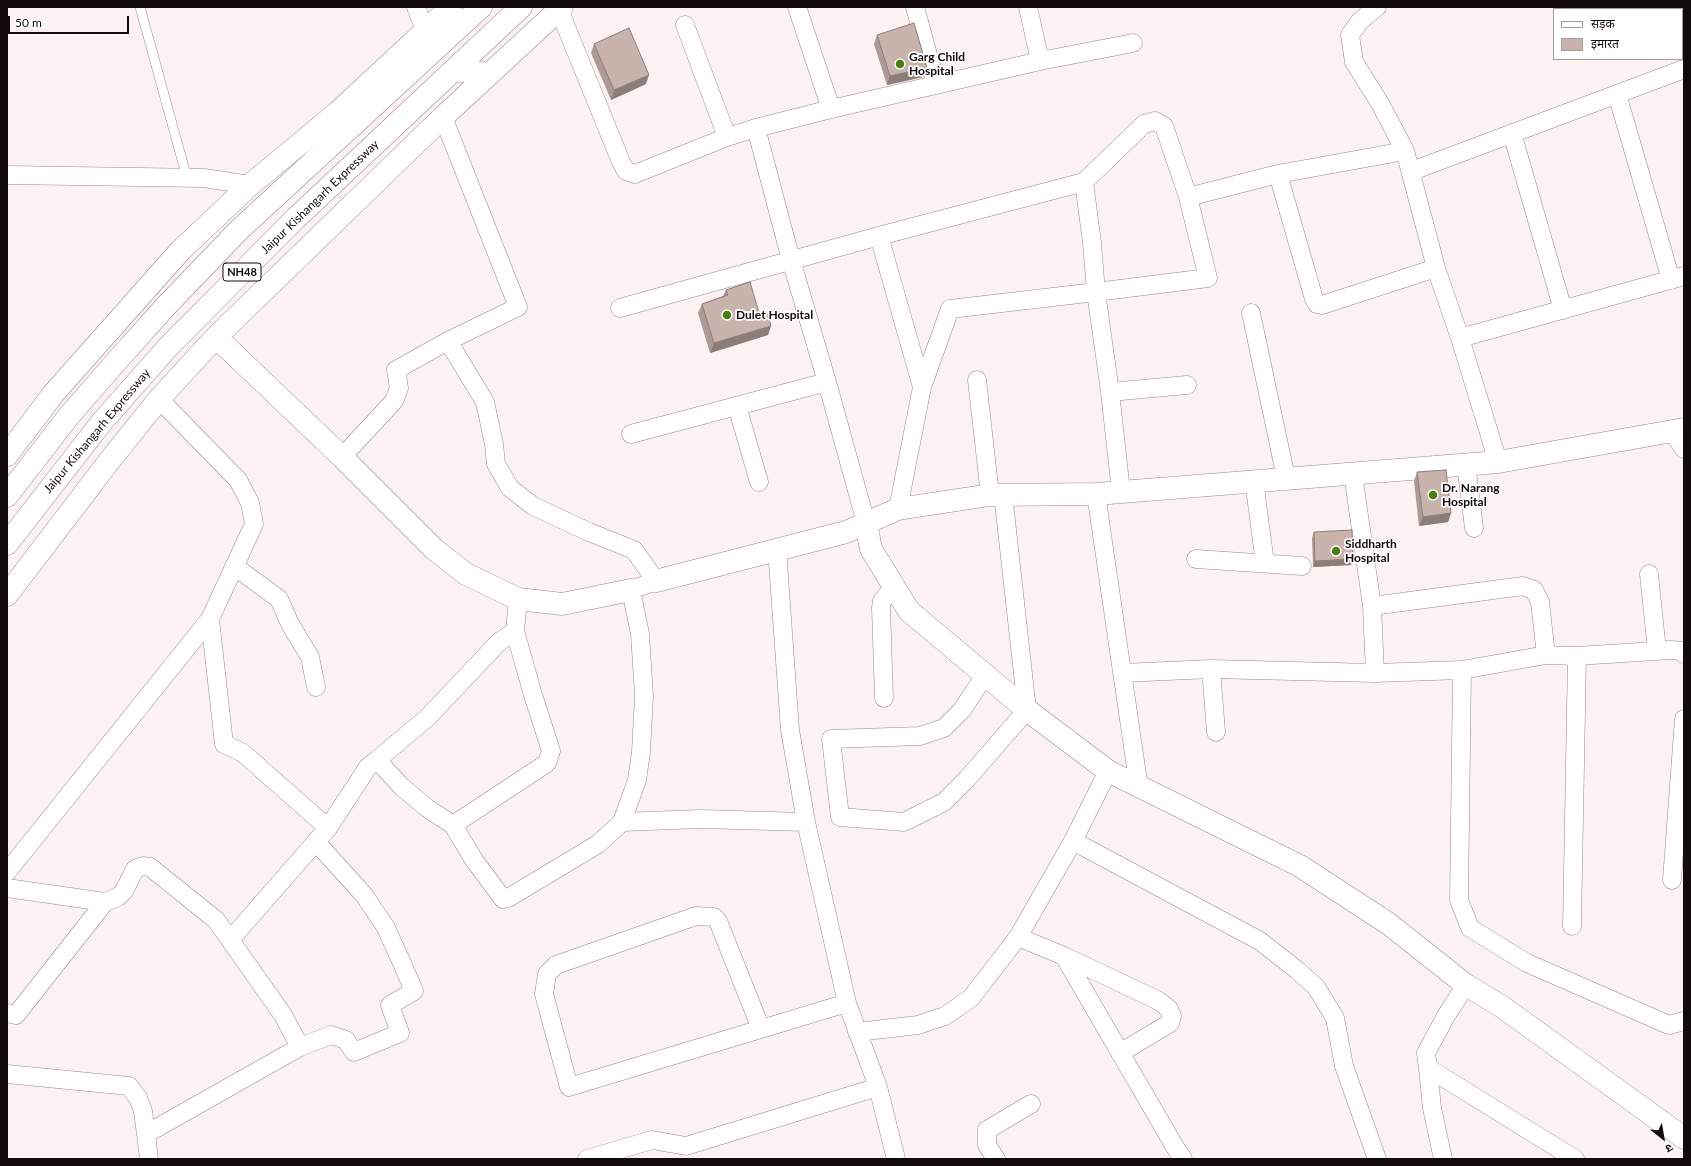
<!DOCTYPE html>
<meta charset="utf-8">
<style>
body{margin:0}
#map{position:relative;width:1691px;height:1166px;overflow:hidden;background:#fcf2f3;font-family:Lato,"Noto Sans Devanagari",sans-serif}
canvas{display:block}
.frame{position:absolute;inset:0;border:8px solid #120a0b;pointer-events:none}
.legend{position:absolute;left:1553px;top:8px;width:130px;height:52px;box-sizing:border-box;background:#fff;border:1px solid #a09d9d;margin:0;padding:5px 7px;list-style:none;font-size:12px;color:#120a0b}
.legend li{display:flex;align-items:center;gap:8px;height:20px}
.legend b{width:20px;border:1px solid #a09d9d}
.north{position:absolute;left:1643px;top:1118px;width:40px;height:40px;-webkit-text-stroke:3px #fff;paint-order:stroke;rotate:149deg;font-size:11px;font-weight:700;line-height:16px;text-align:center;color:#120a0b}
.north::after{content:'';display:block;margin:auto;width:14px;height:18px;background:#120a0b;clip-path:polygon(50% 0,100% 100%,50% 72%,0 100%)}
.scale{position:absolute;left:8px;top:16px;width:121px;height:18px;box-sizing:border-box;border:2px solid #120a0b;border-top:0;padding-left:5px;font-size:12px;line-height:14px;white-space:nowrap;color:#120a0b;-webkit-text-stroke:3px #fff;paint-order:stroke}
</style>
<div id="map">
<canvas width="1691" height="1166"></canvas>
<div class="frame"></div>
<ul class="legend">
<li><b style="height:5px;background:#fff"></b>सड़क</li>
<li><b style="height:11px;background:#c9b3ad"></b>इमारत</li>
</ul>
<div class="north">उ</div>
<div class="scale">50 m</div>
</div>
<script>
const ctx = document.querySelector('canvas').getContext('2d');
ctx.lineJoin = 'round';
function toPath(rows) {
  const path = new Path2D();
  for (const r of rows) {
    path.moveTo(r[0], r[1]);
    for (let i = 2; i < r.length; i += 2) path.lineTo(r[i], r[i + 1]);
  }
  return path;
}
function strokePath(path, color, width, dash) {
  ctx.strokeStyle = color;
  ctx.lineWidth = width;
  ctx.lineCap = dash ? 'butt' : 'round';
  ctx.setLineDash(dash || []);
  ctx.stroke(path);
}
function fillPath(path, color) {
  ctx.fillStyle = color;
  ctx.fill(path, 'evenodd');
}
function label(font, color, halo, rows, align = 'center') {
  ctx.font = font + ' Lato,sans-serif';
  ctx.lineWidth = 3.5;
  ctx.setLineDash([]);
  ctx.textBaseline = 'middle';
  ctx.strokeStyle = halo;
  ctx.fillStyle = color;
  for (const [text, x, y, turn = 0] of rows) {
    ctx.save();
    ctx.translate(x, y);
    ctx.rotate((+turn || 0) * Math.PI / 180);
    ctx.textAlign = isNaN(turn) ? turn : align;
    if (halo) ctx.strokeText(text, 0, 0);
    ctx.fillText(text, 0, 0);
    ctx.restore();
  }
}
const service = toPath([
 [140,7,187,178]
]);
const minor = toPath([
 [416,7,425,31],
 [558,7,621,162,626,171,635,174,727,137,756,128,831,109,1040,61,1133,43],
 [797,7,831,109],
 [915,7,936,84],
 [1028,7,1040,61],
 [1377,7,1360,21,1350,35,1354,62,1381,105,1405,151],
 [685,25,727,137],
 [1617,94,1671,280],
 [443,117,518,307,448,341],
 [756,128,791,260,827,382,866,523],
 [1512,133,1563,310],
 [1412,171,1684,69],
 [1278,174,1314,299,1317,304,1322,305,1436,268],
 [7,175,204,178,250,185],
 [1188,197,1278,174,1405,151,1436,268,1460,338,1498,462],
 [879,236,922,387],
 [620,308,879,236,1084,182],
 [1251,313,1286,478],
 [1460,338,1684,276],
 [977,380,990,495],
 [1110,392,1187,385],
 [159,399,238,480,250,503,254,524,210,619],
 [737,406,759,482],
 [1673,432,1684,449],
 [631,434,827,382],
 [1466,464,1474,528],
 [1353,474,1372,606],
 [1254,481,1265,563],
 [1096,494,1139,788],
 [898,509,922,387,950,309,1096,292,1208,278,1188,197,1164,126,1155,121,1144,124,1084,182,1092,243,1096,292,1110,392,1121,492],
 [777,549,790,730,806,822,847,1003,878,1087,896,1159],
 [1196,559,1302,566],
 [234,566,279,599,290,624,310,657,316,687],
 [1649,574,1657,651],
 [1211,669,1216,732],
 [1462,670,1459,900,1470,928,1527,963,1669,1025,1684,1021],
 [1122,673,1211,669,1375,673,1462,670,1546,655,1577,656,1671,650,1682,651,1684,654],
 [1375,673,1372,606,1523,586,1534,590,1540,602,1546,655],
 [985,675,962,710,944,728,920,736,831,739,840,817,904,822,944,802,967,779,1027,710,1003,494],
 [884,698,881,608,882,601,887,595,896,589],
 [377,760,428,717,499,642,515,631],
 [622,822,701,819,806,822],
 [453,825,547,763,551,751,533,695,515,631,518,599],
 [1073,841,1260,941,1297,970,1316,987,1335,1018,1344,1066,1377,1159],
 [7,872,210,619,224,744,243,753,328,828],
 [1672,880,1684,719],
 [7,888,105,902,118,897,124,891,135,869,143,866,150,867,216,920,283,1015,300,1047,146,1134,143,1111,138,1098,129,1086,7,1074],
 [1572,926,1577,656],
 [1018,937,1064,956,1159,1001,1169,1009,1172,1016,1170,1023,1120,1053],
 [230,940,328,828,368,767,377,760,402,787,427,808,453,825,474,860,503,899,508,898,598,844,622,822,637,780,641,752,644,696,640,634,631,590,656,581,634,550,589,532,533,506,510,488,496,464,494,444,485,402,448,341,396,370,399,388,394,401,342,457],
 [1064,956,1175,1147,1183,1159],
 [1466,985,1446,1016,1426,1053,1428,1068,1575,1159],
 [7,1013,16,1015,105,902],
 [761,1029,718,921,714,917,696,916,556,965,547,974,544,994,569,1087,761,1029,847,1003],
 [857,1032,918,1025,945,1016,971,998,1018,937,1073,841,1108,771],
 [300,1047,331,1035,346,1040,354,1052,400,1033,390,1005,414,991,402,963,385,926,364,895,316,842],
 [1428,1068,1432,1108,1443,1159],
 [146,1134,149,1159],
 [587,1159,652,1140,686,1146,878,1087],
 [996,1159,987,1145,987,1130,1031,1104]
]);
const tertiary = toPath([
 [216,337,342,457,434,549,466,574,518,599,562,604,631,590],
 [7,455,54,393,180,251,250,185,338,112,451,7],
 [866,523,871,549,909,611,1027,710,1108,771,1300,866,1389,924,1466,985,1501,1006,1684,1138],
 [656,581,846,532,898,509,990,495,1096,494,1498,462,1684,429],
 [7,595,110,460,159,399,216,337,443,117,562,7]
]);
const trunk = toPath([
 [454,70,489,74],
 [7,496,68,417,114,364,166,306,239,230,481,7],
 [7,544,101,423,168,347,296,218,521,7]
]);
strokePath(service, '#9b8688', 10);
strokePath(minor, '#9b8688', 19);
strokePath(tertiary, '#9b8688', 23);
strokePath(trunk, '#9b8688', 23);
strokePath(service, '#fff', 9);
strokePath(minor, '#fff', 18);
strokePath(tertiary, '#fff', 22);
strokePath(trunk, '#fff', 22);
fillPath(toPath([
 [877,35,927,68,923,77,887,85,874,44],
 [594,44,646,84,611,100,591,53],
 [726,290,760,316,771,326,768,335,710,353,698,313,702,304,723,296],
 [1417,472,1451,513,1448,522,1419,526,1414,481],
 [1314,532,1353,559,1351,565,1313,567,1312,538]
]), '#ad9a95');
fillPath(toPath([
 [927,68,923,77,887,85,890,76],
 [649,75,646,84,611,100,614,90],
 [771,326,768,335,710,353,714,343],
 [1451,513,1448,522,1419,526,1423,517],
 [1353,559,1351,565,1313,567,1315,561]
]), '#8d7d79');
const building = toPath([
 [914,23,927,68,890,76,877,35,914,23],
 [629,28,649,75,614,90,594,44,629,28],
 [750,282,760,316,767,313,771,326,714,343,702,304,728,295,726,290,750,282],
 [1446,470,1451,513,1423,517,1417,472,1446,470],
 [1352,530,1353,559,1315,561,1314,532,1352,530]
]);
fillPath(building, '#c9b3ad');
strokePath(building, '#8d7d79', 1);
for (const [x, y, r, color] of [
 [900,64,5,"#4a7e10"],
 [727,315,5,"#4a7e10"],
 [1433,495,5,"#4a7e10"],
 [1336,551,5,"#4a7e10"]
]) {
  const dot = new Path2D();
  dot.arc(x, y, r, 0, 2 * Math.PI);
  ctx.fillStyle = color;
  ctx.fill(dot);
  strokePath(dot, '#fff', 1.5);
}
for (const [x, y, w] of [
 [242,272,38]
]) {
  const box = new Path2D();
  box.roundRect(x - w / 2, y - 9, w, 18, 3);
  ctx.fillStyle = '#fff';
  ctx.fill(box);
  strokePath(box, '#120a0b', 1);
}
label('bold 11px', '#120a0b', null, [
 ["NH48",242,272]
]);
label('bold 12px', '#120a0b', '#fff', [
 ["Garg Child",909,57],
 ["Hospital",909,71],
 ["Dulet Hospital",736,315],
 ["Dr. Narang",1442,488],
 ["Hospital",1442,502],
 ["Siddharth",1345,544],
 ["Hospital",1345,558]
], 'left');
label('12px', '#120a0b', '#fff', [
 ["Jaipur Kishangarh Expressway",320,197,-44],
 ["Jaipur Kishangarh Expressway",97,431,-50]
]);
</script>
